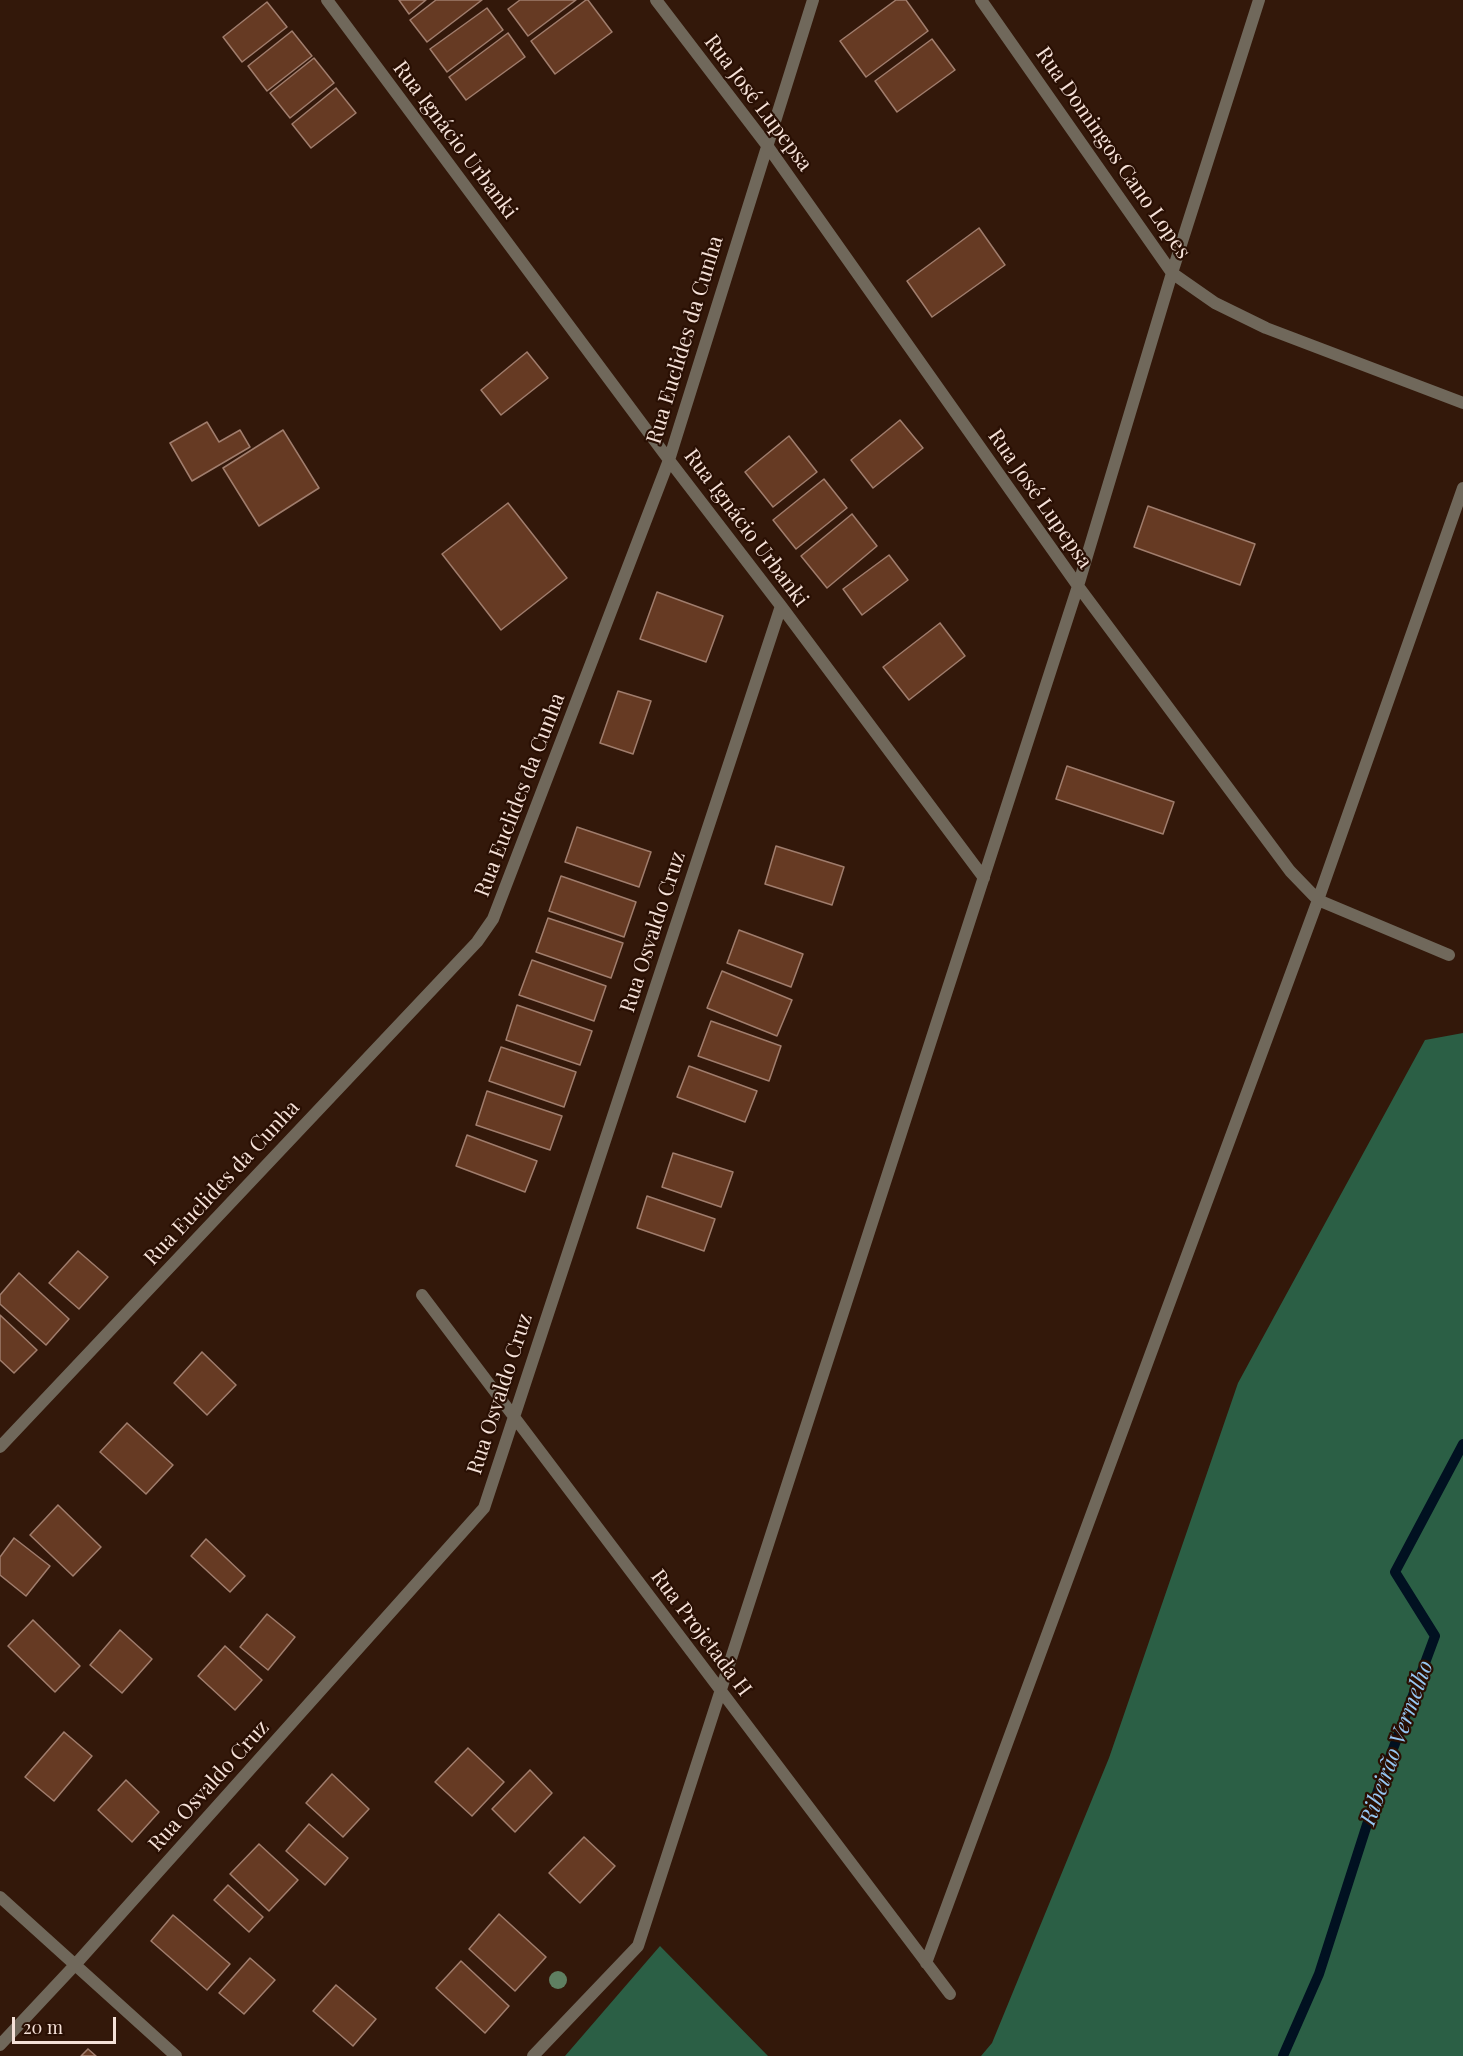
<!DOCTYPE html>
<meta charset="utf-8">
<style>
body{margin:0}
#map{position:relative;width:1463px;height:2056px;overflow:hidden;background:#33180a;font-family:"Playfair Display",serif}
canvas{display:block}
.scale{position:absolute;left:12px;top:2017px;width:104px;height:27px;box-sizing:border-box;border:3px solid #f5e1d8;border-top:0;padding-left:8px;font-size:18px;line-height:21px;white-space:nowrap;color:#f5e1d8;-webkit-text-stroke:4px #290f03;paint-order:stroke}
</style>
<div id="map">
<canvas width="1463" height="2056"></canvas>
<div class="scale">20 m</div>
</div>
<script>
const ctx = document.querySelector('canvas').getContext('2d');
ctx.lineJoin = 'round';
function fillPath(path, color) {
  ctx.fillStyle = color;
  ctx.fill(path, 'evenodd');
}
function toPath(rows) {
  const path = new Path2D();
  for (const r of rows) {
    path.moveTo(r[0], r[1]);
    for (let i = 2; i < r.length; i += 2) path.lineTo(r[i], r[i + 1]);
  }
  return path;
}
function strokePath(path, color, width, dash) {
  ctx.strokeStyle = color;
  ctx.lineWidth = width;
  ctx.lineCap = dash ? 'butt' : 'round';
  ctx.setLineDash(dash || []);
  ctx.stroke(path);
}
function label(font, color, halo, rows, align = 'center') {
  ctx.font = font + ' "Playfair Display",serif';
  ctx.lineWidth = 4.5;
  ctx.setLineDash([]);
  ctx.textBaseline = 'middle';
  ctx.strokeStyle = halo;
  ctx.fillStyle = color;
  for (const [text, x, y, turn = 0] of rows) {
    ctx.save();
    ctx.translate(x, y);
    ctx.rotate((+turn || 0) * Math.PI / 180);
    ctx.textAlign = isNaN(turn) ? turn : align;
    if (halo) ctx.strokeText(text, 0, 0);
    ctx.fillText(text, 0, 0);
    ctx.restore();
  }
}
fillPath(toPath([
 [1463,1033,1463,2056,981,2056,992,2043,1109,1758,1238,1383,1425,1040],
 [660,1946,768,2056,565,2056]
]), '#2b5f45');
strokePath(toPath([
 [1283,2056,1319,1974,1380,1784,1435,1636,1395,1572,1463,1444]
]), '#011121', 10);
const building = toPath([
 [399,0,426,0,409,14,399,0],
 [436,0,482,0,427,42,410,20,436,0],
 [520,0,576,0,528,36,508,9,520,0],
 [586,0,588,0,612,32,555,74,531,41,586,0],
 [896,0,906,0,928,31,866,77,840,41,896,0],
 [267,2,287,27,242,62,223,37,267,2],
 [487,8,503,30,447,72,430,49,487,8],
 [292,31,312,56,267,91,248,66,292,31],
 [508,33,525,57,466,100,449,77,508,33],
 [932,39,955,70,897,112,875,81,932,39],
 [314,58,334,83,290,118,270,93,314,58],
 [336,88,356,113,311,148,292,124,336,88],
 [979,228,1005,265,932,317,907,281,979,228],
 [527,352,548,378,501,415,481,390,527,352],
 [900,420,923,448,873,488,851,460,900,420],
 [207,422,219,442,240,430,250,447,192,481,170,443,207,422],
 [283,430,319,488,259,526,223,468,283,430],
 [789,436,817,472,773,507,745,472,789,436],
 [824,479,847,508,796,549,773,520,824,479],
 [508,503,567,578,501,630,442,554,508,503],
 [1148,506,1255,544,1240,585,1134,547,1148,506],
 [852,514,877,546,827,588,801,556,852,514],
 [889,555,908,580,862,615,843,589,889,555],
 [657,592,723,616,706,662,640,639,657,592],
 [940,623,965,656,909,700,883,667,940,623],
 [618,691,651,701,633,754,600,743,618,691],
 [1067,766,1174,802,1163,834,1056,799,1067,766],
 [577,827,651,852,639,887,565,862,577,827],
 [776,846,844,867,832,905,765,884,776,846],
 [561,876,636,902,624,937,549,911,561,876],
 [548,918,623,943,611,978,536,952,548,918],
 [739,930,803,954,791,987,727,963,739,930],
 [532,960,606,986,594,1021,519,995,532,960],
 [722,971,792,1000,777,1036,707,1008,722,971],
 [517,1005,592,1031,580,1065,506,1040,517,1005],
 [711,1021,781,1046,769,1081,698,1056,711,1021],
 [501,1047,576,1072,564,1107,489,1081,501,1047],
 [689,1066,757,1091,745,1122,677,1097,689,1066],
 [487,1091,562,1116,550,1150,476,1125,487,1091],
 [467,1135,537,1161,525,1192,456,1166,467,1135],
 [673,1153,733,1172,721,1207,662,1187,673,1153],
 [647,1196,715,1219,704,1251,637,1228,647,1196],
 [78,1251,108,1277,79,1309,49,1283,78,1251],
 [19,1273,69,1319,46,1345,0,1304,0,1295,19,1273],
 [0,1315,37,1350,14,1373,0,1360,0,1315],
 [202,1352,236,1385,207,1415,174,1383,202,1352],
 [127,1423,173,1465,146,1494,100,1452,127,1423],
 [58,1505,101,1547,73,1576,30,1535,58,1505],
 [14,1538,50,1566,26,1596,0,1575,0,1557,14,1538],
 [206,1539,245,1576,230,1592,191,1556,206,1539],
 [267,1614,295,1637,268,1670,240,1647,267,1614],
 [33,1620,80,1666,55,1692,8,1646,33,1620],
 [120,1630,152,1659,122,1693,90,1665,120,1630],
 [225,1646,262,1680,235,1710,198,1676,225,1646],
 [64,1732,92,1756,54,1801,25,1777,64,1732],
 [468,1748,504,1782,472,1816,435,1782,468,1748],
 [530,1770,552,1793,515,1832,492,1809,530,1770],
 [332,1774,369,1809,343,1837,306,1803,332,1774],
 [126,1780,159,1812,132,1842,98,1810,126,1780],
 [309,1824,348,1858,325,1885,286,1851,309,1824],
 [584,1837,615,1866,580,1903,549,1873,584,1837],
 [259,1844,298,1880,269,1911,230,1874,259,1844],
 [228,1885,263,1917,249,1932,214,1900,228,1885],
 [499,1914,546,1957,515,1991,469,1949,499,1914],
 [173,1915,230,1964,207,1990,151,1941,173,1915],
 [250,1958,275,1980,244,2014,219,1993,250,1958],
 [461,1961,509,2006,485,2033,436,1988,461,1961],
 [336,1985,376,2019,353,2046,313,2011,336,1985],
 [88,2049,96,2056,81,2056,88,2049]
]);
fillPath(building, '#663a23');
strokePath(building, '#a07d6d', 1.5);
strokePath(toPath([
 [327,0,669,460,781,606,984,878],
 [656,0,766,144,1078,586,1290,871,1318,900,1449,955],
 [981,0,1172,273,1215,303,1266,328,1463,403],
 [422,1295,950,1994],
 [0,1447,477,942,493,919,669,460,813,0],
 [0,1897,176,2056],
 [926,1963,1318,900,1463,488],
 [0,2045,74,1966,484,1508,781,606],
 [533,2056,638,1946,1078,586,1172,273,1259,0]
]), '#70685b', 12);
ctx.fillStyle = '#5f7f61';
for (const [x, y] of [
 [558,1980]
]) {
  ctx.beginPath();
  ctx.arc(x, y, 9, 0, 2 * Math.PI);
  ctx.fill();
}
label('21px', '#f5e1d8', '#290f03', [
 ["Rua José Lupepsa",758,103,53],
 ["Rua Ignácio Urbanki",455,140,53],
 ["Rua Domingos Cano Lopes",1113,153,55],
 ["Rua Euclides da Cunha",685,340,-73],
 ["Rua José Lupepsa",1040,499,55],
 ["Rua Ignácio Urbanki",746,528,53],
 ["Rua Euclides da Cunha",520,795,-69],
 ["Rua Osvaldo Cruz",653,932,-72],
 ["Rua Euclides da Cunha",222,1183,-47],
 ["Rua Osvaldo Cruz",500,1394,-72],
 ["Rua Projetada H",701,1633,53],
 ["Rua Osvaldo Cruz",209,1786,-48]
]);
label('italic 22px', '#97c7f4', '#290f03', [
 ["Ribeirão Vermelho",1397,1743,-70]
]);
</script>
